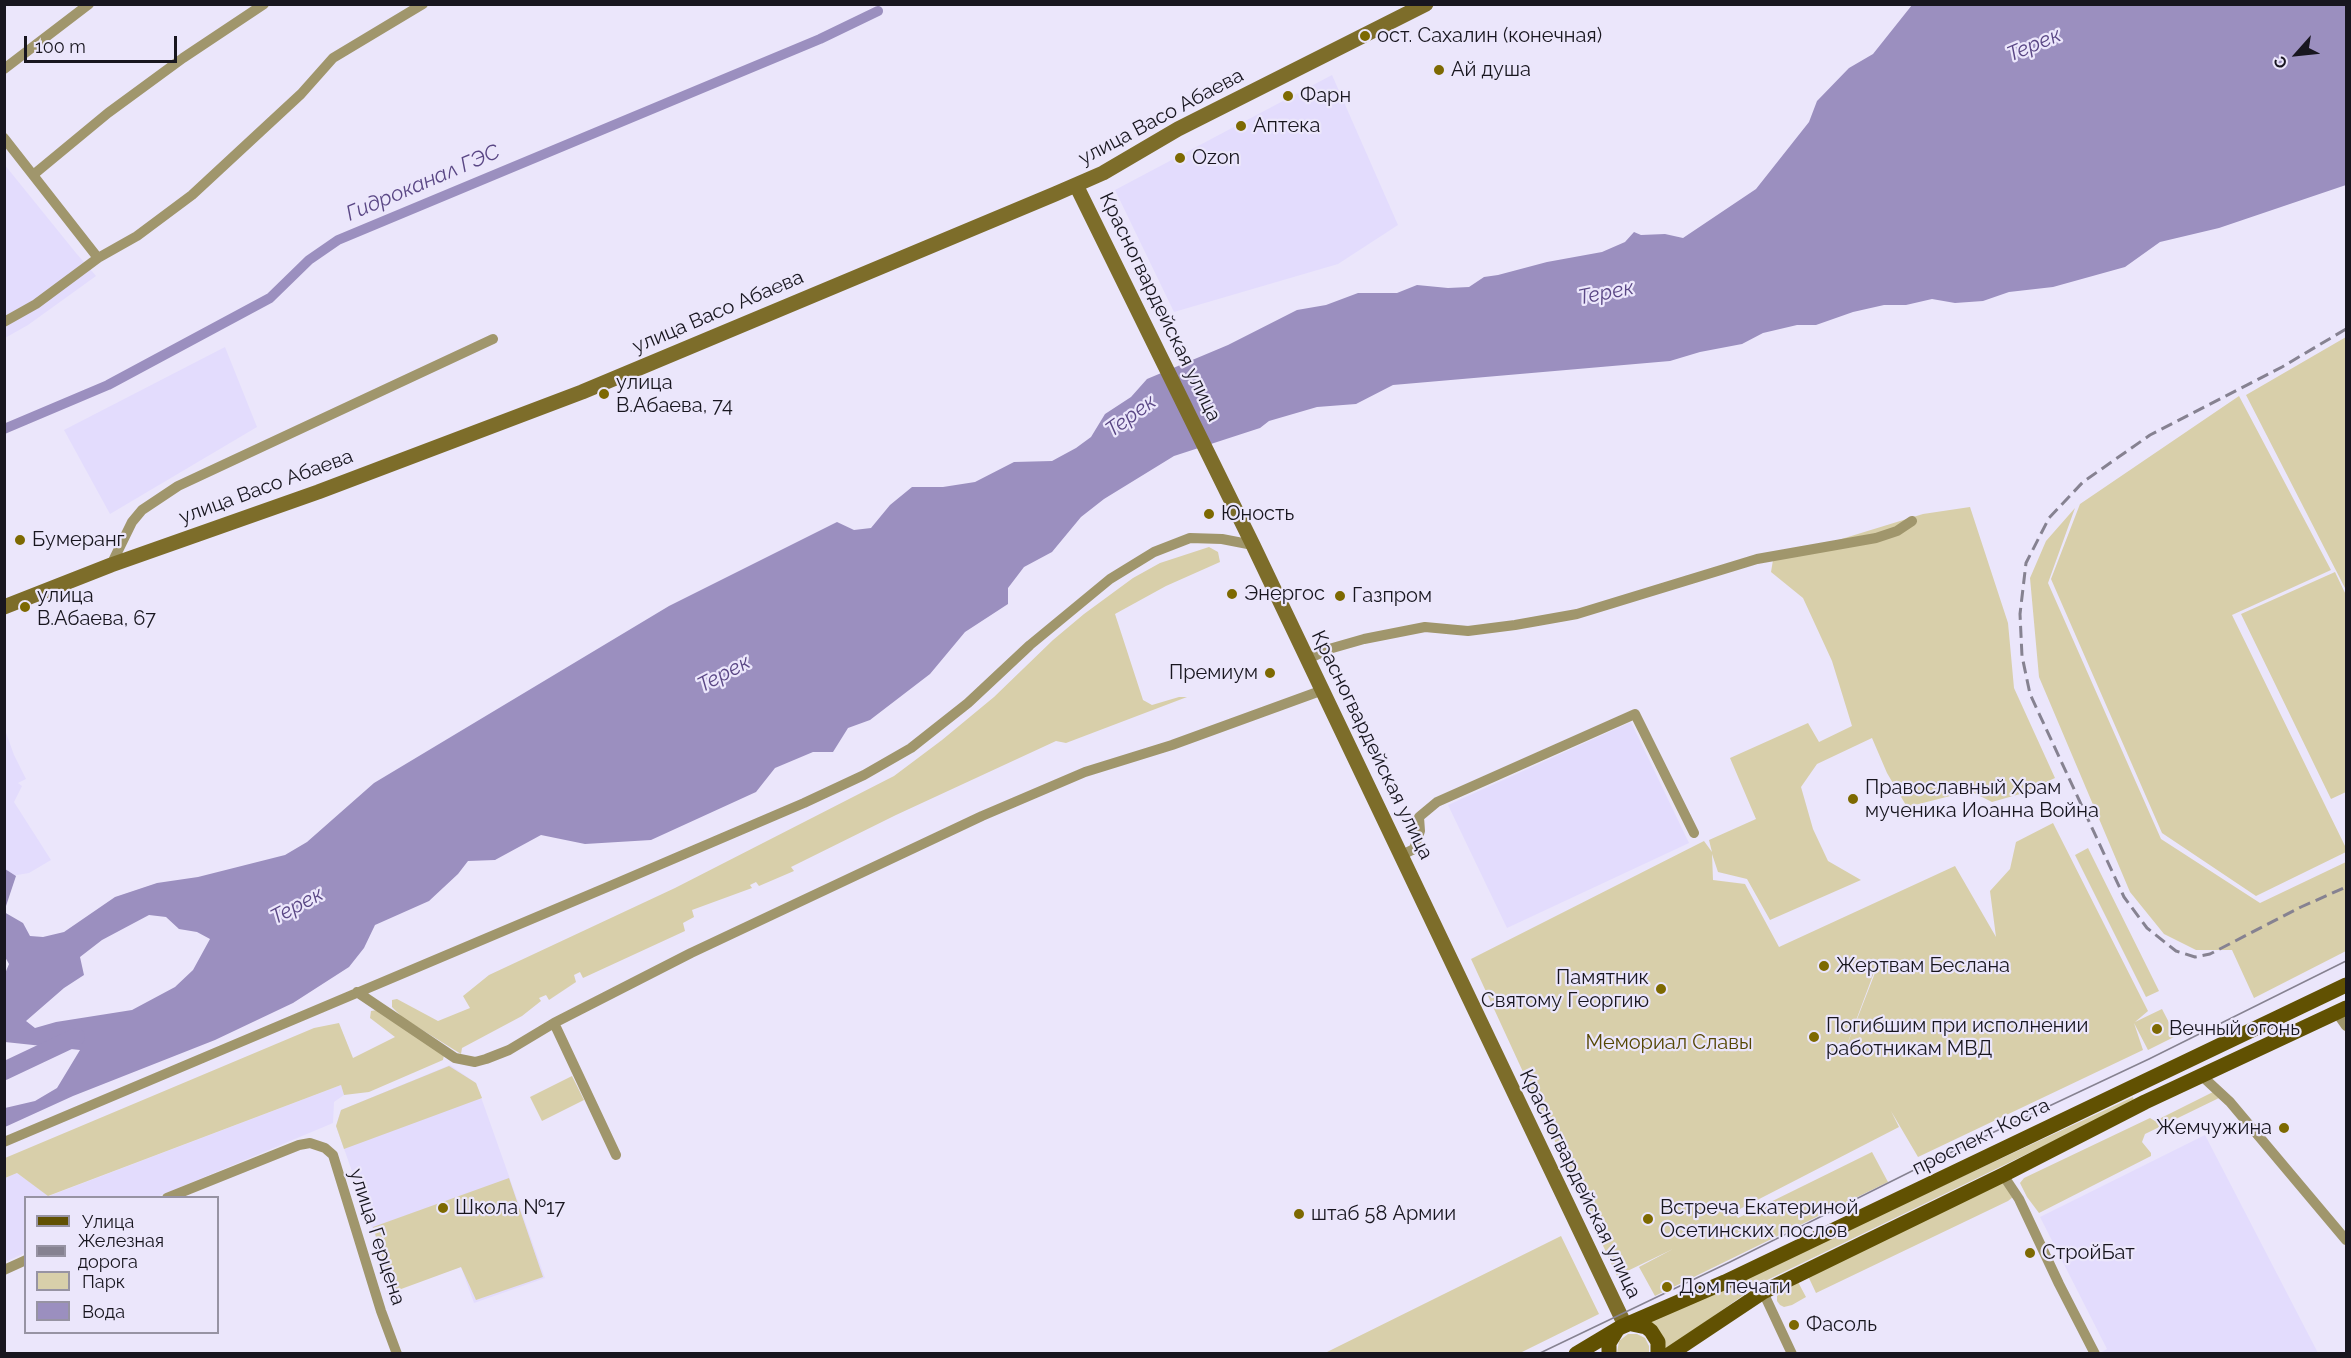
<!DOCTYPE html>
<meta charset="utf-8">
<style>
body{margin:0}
#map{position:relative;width:2351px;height:1358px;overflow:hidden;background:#ebe6fb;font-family:Raleway,sans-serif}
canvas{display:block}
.frame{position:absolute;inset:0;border:6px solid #18161f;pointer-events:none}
.legend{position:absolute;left:24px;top:1196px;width:195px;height:138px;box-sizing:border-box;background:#ebe6fb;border:2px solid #9793a3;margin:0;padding:8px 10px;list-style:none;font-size:18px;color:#18161f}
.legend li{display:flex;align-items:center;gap:12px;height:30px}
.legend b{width:30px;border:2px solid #9793a3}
.north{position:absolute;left:2267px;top:24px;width:60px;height:60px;-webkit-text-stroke:4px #ebe6fb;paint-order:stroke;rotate:243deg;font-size:16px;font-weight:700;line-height:24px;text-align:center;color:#18161f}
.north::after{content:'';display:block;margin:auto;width:21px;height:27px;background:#18161f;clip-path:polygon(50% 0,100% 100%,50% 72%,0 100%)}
.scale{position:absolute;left:24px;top:36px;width:153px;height:27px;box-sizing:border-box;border:3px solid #18161f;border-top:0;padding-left:8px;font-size:18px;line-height:21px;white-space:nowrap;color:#18161f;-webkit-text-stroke:4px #ebe6fb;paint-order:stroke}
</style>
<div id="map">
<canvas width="2351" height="1358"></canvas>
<div class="frame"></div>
<ul class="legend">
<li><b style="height:8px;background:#615102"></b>Улица</li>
<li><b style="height:8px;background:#868291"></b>Железная дорога</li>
<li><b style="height:16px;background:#d8cfaa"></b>Парк</li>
<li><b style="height:16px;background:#9b8fbf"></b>Вода</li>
</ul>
<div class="north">С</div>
<div class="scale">100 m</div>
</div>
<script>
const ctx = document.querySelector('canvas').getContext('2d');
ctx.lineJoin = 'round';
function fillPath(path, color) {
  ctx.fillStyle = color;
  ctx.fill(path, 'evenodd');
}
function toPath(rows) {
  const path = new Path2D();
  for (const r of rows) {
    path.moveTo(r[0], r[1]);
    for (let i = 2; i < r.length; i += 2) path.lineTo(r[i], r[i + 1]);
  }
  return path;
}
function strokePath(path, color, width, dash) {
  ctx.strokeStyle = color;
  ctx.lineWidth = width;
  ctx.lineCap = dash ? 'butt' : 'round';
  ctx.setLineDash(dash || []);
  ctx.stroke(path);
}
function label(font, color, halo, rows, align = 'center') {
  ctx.font = font + ' Raleway,sans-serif';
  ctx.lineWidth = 4.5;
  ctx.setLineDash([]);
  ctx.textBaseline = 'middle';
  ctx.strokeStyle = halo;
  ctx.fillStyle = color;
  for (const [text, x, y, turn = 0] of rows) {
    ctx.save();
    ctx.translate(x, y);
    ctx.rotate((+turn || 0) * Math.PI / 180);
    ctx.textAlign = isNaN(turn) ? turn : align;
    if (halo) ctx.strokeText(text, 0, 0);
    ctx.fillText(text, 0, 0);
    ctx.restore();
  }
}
fillPath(toPath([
 [1332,75,1398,225,1338,264,1174,312,1115,190],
 [4,164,76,253,96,276,28,325,5,338],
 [225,347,257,427,110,514,64,430],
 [1631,722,1689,843,1507,928,1448,805],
 [4,727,14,755,26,779,18,783,22,786,14,802,51,860,29,873,5,877],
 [450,1065,476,1083,545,1278,474,1303,461,1267,394,1290,336,1126,341,1110],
 [341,1085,344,1095,334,1102,333,1123,157,1197,26,1198,25,1253,5,1262,5,1178,17,1173,49,1196],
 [2205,1135,2318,1353,2100,1353,2107,1349,2040,1217]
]), '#e3dcfd');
fillPath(toPath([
 [2346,337,2346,590,2246,395],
 [2239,396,2331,570,2232,615,2346,848,2346,852,2256,896,2162,833,2051,579,2080,504],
 [1970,507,2008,623,2014,688,2055,778,2020,794,1992,802,1970,791,1907,807,1887,773,1872,738,1817,764,1801,787,1813,829,1828,861,1861,880,1770,920,1747,879,1718,872,1712,854,1713,880,1745,884,1779,947,1955,866,1996,937,1990,891,2010,869,2016,842,2053,823,2148,1011,2135,1022,2162,1009,2176,1036,2148,1050,2134,1023,2143,1050,1918,1157,1891,1111,1899,1127,1734,1212,1738,1218,1872,1152,1888,1182,1655,1296,1639,1267,1673,1249,1617,1276,1471,959,1704,841,1712,852,1709,840,1756,819,1730,758,1808,723,1819,742,1852,726,1832,661,1803,598,1771,572,1773,560,1923,514],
 [1879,959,1885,962,1880,960,1842,1058],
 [2075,508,2048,583,2161,839,2260,903,2346,862,2346,951,2254,998,2232,950,2196,950,2164,934,2130,892,2039,677,2030,578,2046,541],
 [1209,547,1218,552,1220,562,1166,586,1115,614,1143,700,1152,705,1179,697,1187,697,1066,743,1056,741,896,815,791,867,794,871,759,886,756,882,750,885,752,888,692,910,694,917,683,923,685,931,583,978,580,972,574,975,576,982,549,1000,546,995,539,998,541,1001,522,1016,462,1048,461,1054,403,1018,392,1007,392,1000,397,999,438,1021,470,1008,463,996,489,975,675,888,894,776,942,740,994,697,1053,640,1084,614,1133,578,1160,563],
 [2335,572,2346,595,2346,792,2331,799,2241,614],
 [2088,848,2159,991,2146,997,2075,855],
 [377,1010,444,1055,443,1060,369,1092,344,1095,341,1085,48,1196,17,1173,5,1178,5,1158,314,1028,339,1023,353,1058,395,1037,370,1018,371,1011],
 [449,1066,476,1083,482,1098,344,1149,336,1126,341,1110],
 [572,1076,584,1100,542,1121,530,1097],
 [2213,1092,2219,1098,2145,1134,2142,1142,2151,1153,2151,1156,2039,1213,2027,1197,2020,1183,2024,1178,2150,1118,2155,1121],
 [2133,1097,2134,1102,1759,1284,1663,1352,1648,1323],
 [509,1178,543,1277,476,1300,461,1267,393,1292,373,1227],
 [2004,1182,2013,1197,2008,1201,1816,1293,1808,1276],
 [1561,1236,1599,1314,1520,1353,1325,1353],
 [1798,1282,1806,1297,1792,1305,1784,1307,1780,1305,1777,1301,1777,1296],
 [1628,1334,1637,1334,1645,1338,1649,1346,1649,1353,1617,1353,1619,1341]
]), '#d8cfaa');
fillPath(toPath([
 [1912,5,2346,5,2346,185,2219,228,2160,242,2125,267,2053,287,2009,292,1983,301,1955,303,1932,299,1906,305,1884,305,1853,312,1816,325,1797,325,1763,333,1742,344,1700,352,1670,361,1393,385,1356,404,1317,407,1269,421,1260,428,1174,456,1104,499,1081,517,1052,552,1024,567,1008,588,1008,604,965,632,930,674,870,720,848,728,833,752,813,752,775,768,756,792,651,840,585,844,541,835,495,860,468,861,458,874,429,901,375,925,364,948,349,967,293,1003,215,1040,73,1096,5,1127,5,1108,35,1101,57,1088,80,1050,5,1042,4,976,9,964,5,957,4,912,23,923,30,936,43,937,64,932,115,897,157,883,198,877,285,855,307,842,374,783,669,606,837,522,854,530,871,528,890,505,912,487,943,487,975,482,1014,462,1052,461,1076,448,1091,437,1105,414,1131,397,1147,379,1228,345,1297,310,1326,305,1358,293,1397,293,1417,285,1448,288,1469,287,1484,277,1498,275,1547,262,1602,252,1625,242,1634,232,1641,235,1665,234,1683,238,1756,189,1809,122,1817,101,1849,68,1873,54],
 [149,915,166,917,179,929,197,932,210,939,193,970,175,987,132,1010,56,1022,35,1028,26,1021,64,988,84,975,80,957,102,940],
 [5,869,16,876,5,909]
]), '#9b8fbf');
strokePath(toPath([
 [4,429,108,385,270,298,309,260,338,240,820,39,878,11]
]), '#9b8fbf', 10);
strokePath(toPath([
 [4,1071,76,1037]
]), '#9b8fbf', 18);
strokePath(toPath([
 [4,69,89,4],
 [4,138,98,258],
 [33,175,108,113,183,58,264,4],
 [4,322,36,304,98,258,137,236,192,195,301,94,333,58,423,4],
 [111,565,132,522,142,510,178,486,493,339],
 [1308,659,1329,649,1364,639,1425,627,1468,631,1515,625,1577,614,1757,559,1876,538,1897,531,1912,521],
 [1402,855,1414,849,1420,831,1419,817,1437,802,1635,714,1694,833],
 [357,992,455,1058,475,1062,486,1059,509,1050,554,1023,691,953,982,816,1085,772,1172,745,1323,690],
 [2337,1013,2346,1026],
 [554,1023,616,1155],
 [2203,1077,2230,1102,2346,1240],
 [4,1142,617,883,804,803,864,775,911,748,968,703,1030,645,1110,579,1154,552,1190,538,1222,539,1253,545],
 [2003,1175,2019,1199,2059,1284,2095,1354],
 [167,1198,299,1145,310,1143,325,1148,333,1155,381,1311,397,1354],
 [4,1270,26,1260],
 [1763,1292,1792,1354]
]), '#a0966c', 10);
strokePath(toPath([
 [1076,185,1253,545,1625,1325],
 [4,607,111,565,318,492,582,392,1055,194,1103,173,1178,129,1426,4]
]), '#7d6d2a', 15);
strokePath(toPath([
 [1632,1324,1646,1327,1651,1331,1658,1342,1658,1354],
 [1576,1354,1621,1327,1725,1282,2346,985],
 [1609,1354,1609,1343,1617,1330],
 [1670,1354,1763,1292,2003,1175,2145,1102,2346,1008]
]), '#615102', 15);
strokePath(toPath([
 [1538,1354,1730,1262,1924,1165,2149,1059,2346,961]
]), '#868291', 1.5);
strokePath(toPath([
 [2346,329,2282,367,2150,435,2083,482,2049,518,2026,563,2020,614,2022,656,2030,694,2124,897,2147,928,2176,951,2195,957,2210,954,2301,907,2346,887]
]), '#868291', 3, [12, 6]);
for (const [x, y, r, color] of [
 [1365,36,6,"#7d6901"],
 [1439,70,6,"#7d6901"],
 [1288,96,6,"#7d6901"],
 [1241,126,6,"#7d6901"],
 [1180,158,6,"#7d6901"],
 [604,394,6,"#7d6901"],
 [1209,514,6,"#7d6901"],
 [20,540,6,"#7d6901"],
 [1232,594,6,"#7d6901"],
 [1340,596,6,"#7d6901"],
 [25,607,6,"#7d6901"],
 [1270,673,6,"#7d6901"],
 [1853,799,6,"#7d6901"],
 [1824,966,6,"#7d6901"],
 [1661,989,6,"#7d6901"],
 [2157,1029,6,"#7d6901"],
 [1814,1037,6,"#7d6901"],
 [2284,1128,6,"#7d6901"],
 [443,1208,6,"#7d6901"],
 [1299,1214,6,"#7d6901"],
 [1648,1219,6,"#7d6901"],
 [2030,1253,6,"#7d6901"],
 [1667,1287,6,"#7d6901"],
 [1794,1325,6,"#7d6901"]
]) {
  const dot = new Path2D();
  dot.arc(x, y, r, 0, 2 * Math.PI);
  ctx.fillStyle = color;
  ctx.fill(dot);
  strokePath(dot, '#ebe6fb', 2);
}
label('20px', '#18161f', '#ebe6fb', [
 ["ост. Сахалин (конечная)",1377,36],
 ["Ай душа",1451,70],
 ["Фарн",1300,96],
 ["Аптека",1253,126],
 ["Ozon",1192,158],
 ["улица",616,383],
 ["В.Абаева, 74",616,406],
 ["Юность",1221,514],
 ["Бумеранг",32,540],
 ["Энергос",1244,594],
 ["улица",37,596],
 ["В.Абаева, 67",37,619],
 ["Газпром",1352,596],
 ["Премиум",1258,673,"right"],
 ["Православный Храм",1865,788],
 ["мученика Иоанна Война",1865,811],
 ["Жертвам Беслана",1836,966],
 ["Памятник",1649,978,"right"],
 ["Святому Георгию",1649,1001,"right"],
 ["Погибшим при исполнении",1826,1026],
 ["работникам МВД",1826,1049],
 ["Вечный огонь",2169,1029],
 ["Жемчужина",2272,1128,"right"],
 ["Школа №17",455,1208],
 ["Встреча Екатериной",1660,1208],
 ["Осетинских послов",1660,1231],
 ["штаб 58 Армии",1311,1214],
 ["СтройБат",2042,1253],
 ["Дом печати",1679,1287],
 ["Фасоль",1806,1325]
], 'left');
label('20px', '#18161f', '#ebe6fb', [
 ["улица Васо Абаева",1161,117,-28],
 ["Красногвардейская улица",1160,307,64],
 ["улица Васо Абаева",718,312,-23],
 ["улица Васо Абаева",266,487,-20],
 ["Красногвардейская улица",1372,745,64],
 ["проспект Коста",1981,1137,-26],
 ["Красногвардейская улица",1580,1184,64],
 ["улица Герцена",377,1237,72]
]);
label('20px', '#554703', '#ebe6fb', [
 ["Мемориал Славы",1669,1043]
]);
label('italic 21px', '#5a4785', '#ebe6fb', [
 ["Терек",2034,45,-23],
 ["Гидроканал ГЭС",423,183,-23],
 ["Терек",1606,293,-11],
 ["Терек",1131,416,-36],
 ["Терек",724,674,-28],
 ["Терек",297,906,-28]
]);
</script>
